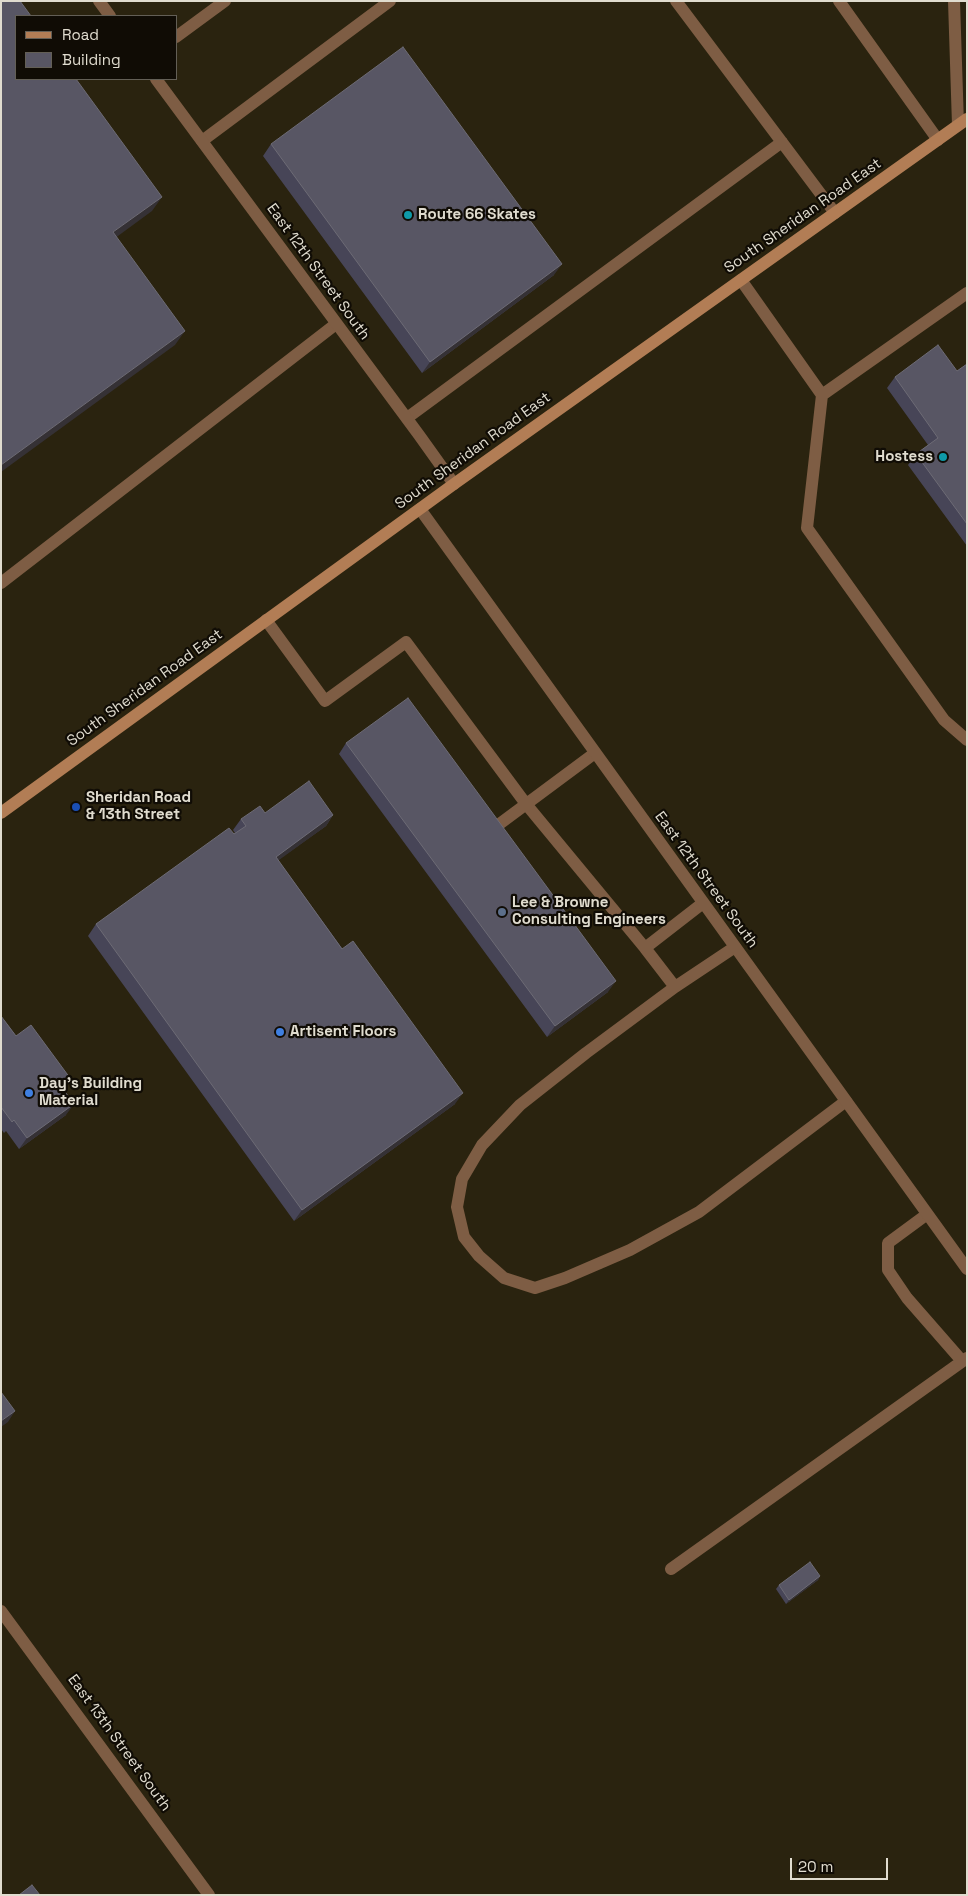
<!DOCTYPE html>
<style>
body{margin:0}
#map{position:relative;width:968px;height:1896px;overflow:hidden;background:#2a230f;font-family:"Space Grotesk",sans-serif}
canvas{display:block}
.frame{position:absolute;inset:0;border:2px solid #e0dccf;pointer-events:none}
.legend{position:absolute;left:15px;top:15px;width:162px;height:65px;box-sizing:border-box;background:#100c05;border:1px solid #635f56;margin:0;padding:6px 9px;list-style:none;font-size:15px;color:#e0dccf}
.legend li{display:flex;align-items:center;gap:10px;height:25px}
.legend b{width:25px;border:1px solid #635f56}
.scale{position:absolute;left:790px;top:1858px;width:98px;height:22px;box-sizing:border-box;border:2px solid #e0dccf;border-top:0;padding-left:6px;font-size:15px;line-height:18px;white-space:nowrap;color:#e0dccf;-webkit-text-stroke:4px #100c05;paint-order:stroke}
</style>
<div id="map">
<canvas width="968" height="1896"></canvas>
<div class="frame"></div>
<ul class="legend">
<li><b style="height:6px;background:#b27d55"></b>Road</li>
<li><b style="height:14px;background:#585664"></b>Building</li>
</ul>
<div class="scale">20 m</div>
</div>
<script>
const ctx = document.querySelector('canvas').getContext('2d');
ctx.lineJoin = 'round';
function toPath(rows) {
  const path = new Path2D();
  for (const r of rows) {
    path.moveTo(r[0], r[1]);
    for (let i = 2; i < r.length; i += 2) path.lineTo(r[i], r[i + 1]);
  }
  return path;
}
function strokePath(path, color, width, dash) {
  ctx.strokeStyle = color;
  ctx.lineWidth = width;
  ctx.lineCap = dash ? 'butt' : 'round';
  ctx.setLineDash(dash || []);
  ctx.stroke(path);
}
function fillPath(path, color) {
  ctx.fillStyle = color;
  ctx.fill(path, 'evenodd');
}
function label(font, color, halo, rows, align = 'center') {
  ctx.font = font + ' "Space Grotesk",sans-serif';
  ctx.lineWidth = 4.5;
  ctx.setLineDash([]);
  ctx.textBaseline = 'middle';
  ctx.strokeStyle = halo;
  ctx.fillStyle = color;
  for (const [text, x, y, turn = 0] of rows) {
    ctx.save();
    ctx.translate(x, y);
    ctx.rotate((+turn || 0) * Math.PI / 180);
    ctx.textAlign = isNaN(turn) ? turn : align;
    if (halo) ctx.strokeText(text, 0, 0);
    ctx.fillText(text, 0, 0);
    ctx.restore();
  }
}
strokePath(toPath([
 [676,1,835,213],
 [839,1,938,140],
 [954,1,958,125],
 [202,141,390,1],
 [741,280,822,395,807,528,944,720,967,740],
 [822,395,967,293],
 [407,418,782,142],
 [1,583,336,324],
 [266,620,325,701,406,642,526,804,645,948,675,987],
 [490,831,595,753],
 [735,947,675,987,586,1053,520,1105,482,1145,462,1179,457,1207,464,1237,479,1256,504,1278,535,1288,565,1278,630,1250,699,1212,846,1101],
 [645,948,703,903],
 [926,1215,888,1243,888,1270,907,1298,962,1361],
 [671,1569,967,1358]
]), '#7e5d44', 12);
strokePath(toPath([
 [99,1,110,16],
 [176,37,225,1],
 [156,79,419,435,454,484],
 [420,509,967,1269],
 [1,1611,209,1895]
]), '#7e5d44', 12);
strokePath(toPath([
 [1,813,454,484,967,119]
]), '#b27d55', 12);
fillPath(toPath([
 [271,144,554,275,422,373,263,156],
 [967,364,967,546,908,465,916,454,928,445,887,388,895,377,957,371],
 [346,743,608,992,547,1037,339,754],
 [265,813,333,815,326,826,278,860,455,1104,294,1221,88,936,96,924,235,833,233,830,241,819],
 [1,1016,16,1036,62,1089,66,1115,19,1149,6,1131,4,1133,1,1129],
 [820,1576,818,1580,786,1604,776,1589,779,1585]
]), '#474557');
fillPath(toPath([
 [162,197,152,211,103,247,113,232],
 [562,264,554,275,422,373,430,362],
 [185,331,175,345,1,472,1,465],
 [333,815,326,826,268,868,276,857],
 [616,981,608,992,547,1037,555,1026],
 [70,1078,62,1089,60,1085],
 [463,1093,455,1104,294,1221,302,1210],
 [74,1104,66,1115,19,1149,27,1138],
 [15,1411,8,1422,1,1427,1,1421],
 [820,1576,818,1580,786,1604,789,1600]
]), '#353135');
const building = toPath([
 [1,1,20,1,31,16,16,16,16,79,76,79,162,197,113,232,185,331,1,465,1,1],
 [403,47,562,264,430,362,271,144,403,47],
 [938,345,957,371,967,364,967,524,916,454,938,438,895,377,938,345],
 [408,698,616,981,555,1026,346,743,408,698],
 [309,781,333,815,276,857,342,949,353,941,463,1093,302,1210,96,924,229,828,234,834,246,826,241,819,260,806,265,813,309,781],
 [1,1016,16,1036,31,1025,70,1078,60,1085,74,1104,27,1138,14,1120,12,1122,1,1107,1,1016],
 [1,1392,15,1411,1,1421,1,1392],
 [810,1562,820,1576,789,1600,779,1585,810,1562],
 [32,1885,40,1895,19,1895,32,1885]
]);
fillPath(building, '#585664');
strokePath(building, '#6d6b75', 1);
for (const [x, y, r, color] of [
 [408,215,5,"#0f9aa8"],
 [943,457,5,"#0f9aa8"],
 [76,807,5,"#1a4fb4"],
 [502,912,5,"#5c6f8a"],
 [280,1032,5,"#3f7fe0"],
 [29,1093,5,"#3f7fe0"]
]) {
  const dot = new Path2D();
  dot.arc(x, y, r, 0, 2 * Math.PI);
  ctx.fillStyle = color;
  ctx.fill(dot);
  strokePath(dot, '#100c05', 2);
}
label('bold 15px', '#e0dccf', '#100c05', [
 ["Route 66 Skates",418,215],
 ["Hostess",933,457,"right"],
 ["Sheridan Road",86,798],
 ["& 13th Street",86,815],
 ["Lee & Browne",512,903],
 ["Consulting Engineers",512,920],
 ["Artisent Floors",290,1032],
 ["Day's Building",39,1084],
 ["Material",39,1101]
], 'left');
label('15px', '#e0dccf', '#100c05', [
 ["South Sheridan Road East",803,216,-35],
 ["East 12th Street South",318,272,54],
 ["South Sheridan Road East",473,451,-36],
 ["South Sheridan Road East",145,688,-36],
 ["East 12th Street South",706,880,54],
 ["East 13th Street South",119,1743,54]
]);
</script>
